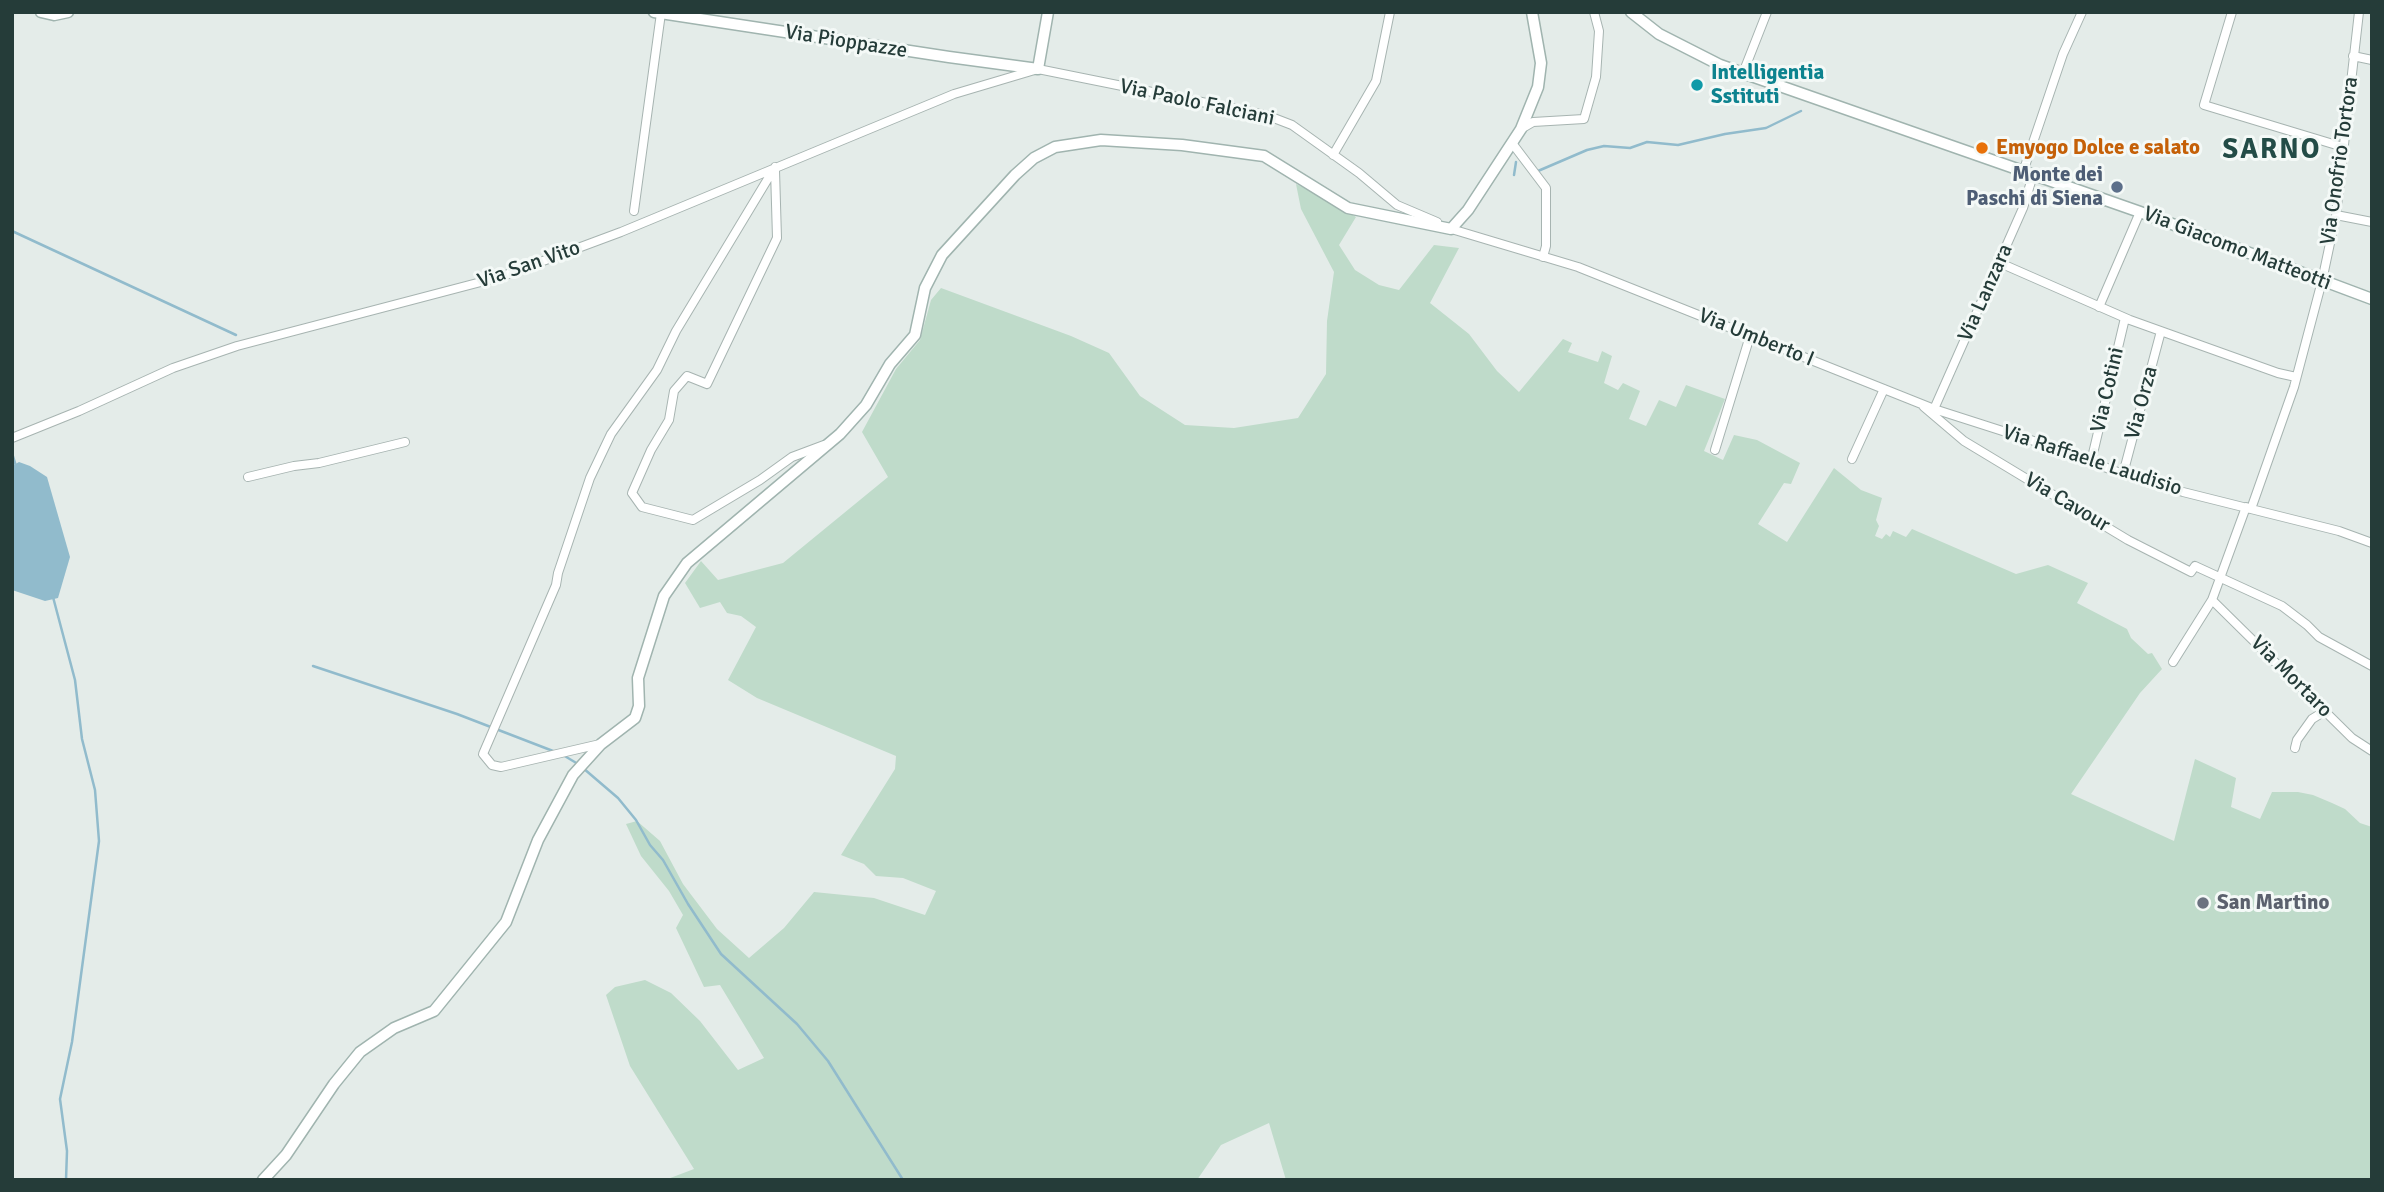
<!DOCTYPE html>
<style>
body{margin:0}
#map{position:relative;width:2384px;height:1192px;overflow:hidden;background:#e4ece9;font-family:Signika,sans-serif}
canvas{display:block}
.frame{position:absolute;inset:0;border:14px solid #253c39;pointer-events:none}
</style>
<div id="map">
<canvas width="2384" height="1192"></canvas>
<div class="frame"></div>
</div>
<script>
const ctx = document.querySelector('canvas').getContext('2d');
ctx.lineJoin = 'round';
function fillPath(path, color) {
  ctx.fillStyle = color;
  ctx.fill(path, 'evenodd');
}
function toPath(rows) {
  const path = new Path2D();
  for (const r of rows) {
    path.moveTo(r[0], r[1]);
    for (let i = 2; i < r.length; i += 2) path.lineTo(r[i], r[i + 1]);
  }
  return path;
}
function strokePath(path, color, width, dash) {
  ctx.strokeStyle = color;
  ctx.lineWidth = width;
  ctx.lineCap = dash ? 'butt' : 'round';
  ctx.setLineDash(dash || []);
  ctx.stroke(path);
}
function label(font, color, halo, rows, align = 'center') {
  ctx.font = font + ' Signika,sans-serif';
  ctx.lineWidth = 6;
  ctx.setLineDash([]);
  ctx.textBaseline = 'middle';
  ctx.strokeStyle = halo;
  ctx.fillStyle = color;
  for (const [text, x, y, turn = 0] of rows) {
    ctx.save();
    ctx.translate(x, y);
    ctx.rotate((+turn || 0) * Math.PI / 180);
    ctx.textAlign = isNaN(turn) ? turn : align;
    if (halo) ctx.strokeText(text, 0, 0);
    ctx.fillText(text, 0, 0);
    ctx.restore();
  }
}
fillPath(toPath([
 [1296,184,1326,198,1356,217,1339,245,1355,270,1379,285,1399,290,1434,245,1459,248,1430,303,1469,334,1497,371,1519,392,1563,339,1572,343,1568,352,1598,362,1602,351,1612,356,1604,383,1618,390,1623,383,1640,391,1629,419,1646,426,1659,400,1676,407,1686,385,1725,399,1704,451,1723,460,1734,435,1757,440,1800,463,1791,484,1784,483,1758,524,1787,542,1834,468,1861,490,1882,498,1876,520,1879,526,1875,536,1882,539,1886,534,1890,537,1893,531,1906,537,1912,529,2016,574,2048,565,2088,583,2077,603,2127,629,2131,638,2148,654,2152,653,2162,669,2140,693,2071,794,2174,841,2195,759,2236,778,2231,807,2260,819,2272,792,2298,792,2313,795,2332,803,2345,809,2360,823,2372,827,2372,1180,1286,1180,1269,1123,1221,1145,1197,1180,665,1180,694,1169,630,1066,606,995,615,987,645,980,671,993,700,1021,738,1070,764,1058,720,985,704,987,676,928,683,915,669,891,641,856,626,824,637,821,660,841,683,884,717,929,749,958,784,928,814,892,874,898,925,915,936,891,903,878,876,876,864,864,841,855,895,769,896,756,757,698,728,680,756,627,741,616,727,613,720,602,700,608,685,583,701,561,718,580,783,563,888,477,862,432,896,369,920,340,931,300,941,288,1071,336,1109,353,1140,396,1185,425,1234,428,1298,418,1326,374,1327,321,1334,272,1301,209]
]), '#bfdbca');
fillPath(toPath([
 [19,462,30,466,47,477,70,557,58,598,45,601,12,590,12,466]
]), '#91bbcc');
strokePath(toPath([
 [1538,171,1587,150,1604,146,1630,148,1647,142,1678,145,1725,134,1766,128,1801,111],
 [1514,175,1516,162],
 [12,231,236,335],
 [12,453,16,466],
 [53,597,75,680,82,739,95,790,99,841,72,1042,60,1099,67,1151,66,1180],
 [313,666,457,714,553,751],
 [563,755,578,764],
 [583,768,618,798,636,820,650,845,663,860,688,904,721,954,797,1024,828,1061,903,1180]
]), '#91bbcc', 2.5);
const street = toPath([
 [2232,12,2204,105,2343,147],
 [2353,56,2372,60],
 [1743,73,1767,12],
 [1521,129,1533,122,1584,119,1596,77,1599,31,1594,12],
 [1512,143,1546,188,1546,246,1543,257],
 [1333,155,1376,81,1390,12],
 [775,170,777,238,707,384,687,376,674,391,669,420,651,450,632,493,642,507,693,520,760,480,792,457,824,445],
 [2023,172,2063,54,2082,12],
 [634,211,661,13],
 [2336,215,2372,222],
 [1448,228,1578,267,1934,409,2040,443,2123,474,2183,492,2339,531,2372,543],
 [2000,263,2130,320,2278,373,2296,377],
 [2099,307,2140,212],
 [1924,407,1964,441,2128,540,2191,572,2195,566,2282,606,2307,625,2319,637,2372,666],
 [1934,409,2023,208,2033,175],
 [12,438,79,411,173,368,237,346,500,277,621,232,954,94,1038,69,1266,115,1292,125,1359,173,1397,205,1437,222],
 [1715,450,1750,336],
 [1852,459,1884,389],
 [2091,462,2125,318],
 [2123,474,2161,331],
 [248,477,294,466,319,463,405,442],
 [2251,509,2294,387,2322,281,2336,215,2359,12],
 [2212,600,2352,738,2372,751],
 [2173,662,2212,600,2246,507],
 [600,744,501,767,492,765,483,754,556,585,558,573,590,478,611,434,657,370,676,331,775,167],
 [2295,748,2297,740,2312,719,2325,711]
]);
const secondary = toPath([
 [41,12,54,15,68,12],
 [654,12,949,57,1038,69,1048,12],
 [1631,12,1659,34,1720,65,2140,212,2372,299],
 [263,1180,286,1155,334,1084,360,1052,394,1028,434,1011,506,922,538,840,573,775,601,744,635,718,639,706,638,678,664,596,687,563,840,434,866,405,890,364,915,335,925,288,942,255,1015,175,1034,158,1055,147,1101,140,1182,145,1264,156,1348,208,1451,229,1468,210,1521,129,1538,87,1541,63,1532,12]
]);
strokePath(street, '#a7b4b1', 10);
strokePath(secondary, '#a0b4af', 13);
strokePath(street, '#fff', 8);
strokePath(secondary, '#fff', 10);
for (const [x, y, r, color] of [
 [1697,85,7,"#0f9aa8"],
 [1982,148,7,"#e8710a"],
 [2117,187,7,"#5c6f8a"],
 [2203,903,7,"#6b7280"]
]) {
  const dot = new Path2D();
  dot.arc(x, y, r, 0, 2 * Math.PI);
  ctx.fillStyle = color;
  ctx.fill(dot);
  strokePath(dot, '#f4f9f7', 2.5);
}
label('21px', '#253c39', '#f4f9f7', [
 ["Via Pioppazze",846,42,9],
 ["Via Paolo Falciani",1197,103,12],
 ["Via Onofrio Tortora",2340,161,-82],
 ["Via Giacomo Matteotti",2237,249,21],
 ["Via San Vito",529,265,-19],
 ["Via Lanzara",1986,293,-66],
 ["Via Umberto I",1756,338,22],
 ["Via Cotini",2108,390,-77],
 ["Via Orza",2142,403,-75],
 ["Via Raffaele Laudisio",2092,461,18],
 ["Via Cavour",2067,503,31],
 ["Via Mortaro",2291,677,45]
]);
label('bold 21px', '#0d838f', '#f4f9f7', [
 ["Intelligentia",1711,73],
 ["Sstituti",1711,97]
], 'left');
label('bold 21px', '#c56008', '#f4f9f7', [
 ["Emyogo Dolce e salato",1996,148]
], 'left');
label('bold 21px', '#4e5e75', '#f4f9f7', [
 ["Monte dei",2103,175],
 ["Paschi di Siena",2103,199]
], 'right');
label('bold 21px', '#5b616d', '#f4f9f7', [
 ["San Martino",2217,903]
], 'left');
ctx.letterSpacing = '2px';
label('bold 28px', '#234c47', '#f4f9f7', [
 ["SARNO",2272,151]
]);
ctx.letterSpacing = '0px';
</script>
